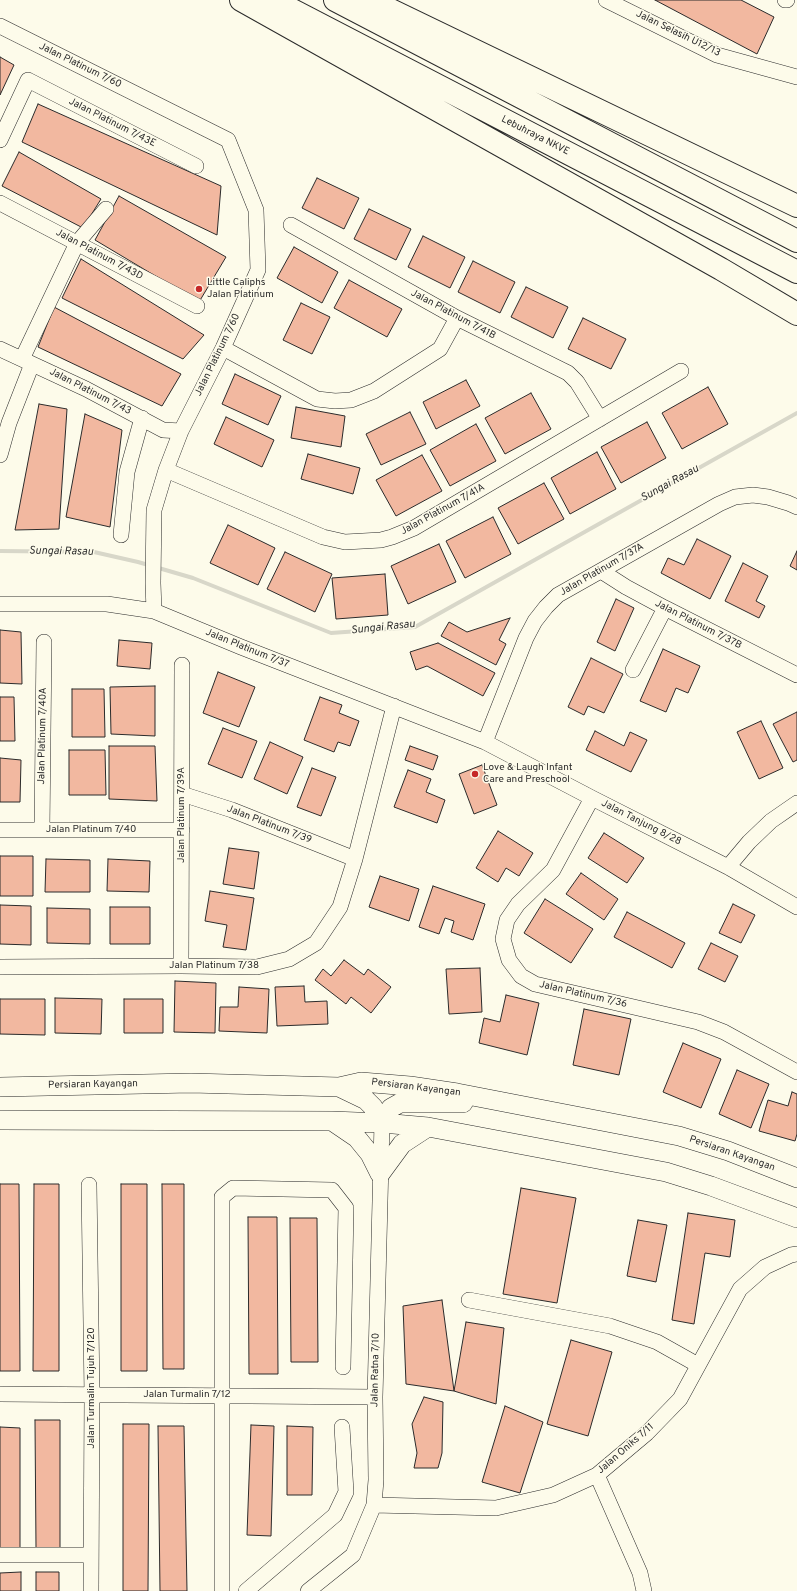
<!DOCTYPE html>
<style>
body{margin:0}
canvas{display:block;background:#fdfbea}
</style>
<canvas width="797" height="1591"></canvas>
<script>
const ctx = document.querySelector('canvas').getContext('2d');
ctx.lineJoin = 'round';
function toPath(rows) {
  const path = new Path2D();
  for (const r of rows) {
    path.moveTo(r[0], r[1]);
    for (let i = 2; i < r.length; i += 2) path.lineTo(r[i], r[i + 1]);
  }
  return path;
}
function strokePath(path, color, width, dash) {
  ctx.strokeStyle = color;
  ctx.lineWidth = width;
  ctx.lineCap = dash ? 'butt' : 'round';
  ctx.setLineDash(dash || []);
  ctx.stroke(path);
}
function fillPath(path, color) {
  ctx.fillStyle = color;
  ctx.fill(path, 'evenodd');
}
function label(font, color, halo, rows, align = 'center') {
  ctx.font = font + ' Overpass,sans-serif';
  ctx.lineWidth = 3;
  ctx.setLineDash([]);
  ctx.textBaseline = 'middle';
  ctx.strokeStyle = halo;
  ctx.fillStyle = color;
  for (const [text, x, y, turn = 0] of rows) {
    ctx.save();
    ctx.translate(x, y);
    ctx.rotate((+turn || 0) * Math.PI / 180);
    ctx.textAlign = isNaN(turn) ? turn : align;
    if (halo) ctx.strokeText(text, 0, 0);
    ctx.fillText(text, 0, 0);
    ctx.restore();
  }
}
strokePath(toPath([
 [0,551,94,552,138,562,193,578,331,633,415,627,797,413]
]), '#d8d7c9', 4);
const building = toPath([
 [655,0,741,0,774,17,757,54,655,0],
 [0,57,14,65,0,95,0,57],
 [38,104,221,186,217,235,22,142,38,104],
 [19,152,101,199,83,228,2,186,19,152],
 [317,178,359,198,344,229,302,208,317,178],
 [119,196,226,257,199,302,95,240,119,196],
 [369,209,411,229,396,260,354,239,369,209],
 [423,236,465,257,450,288,408,267,423,236],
 [294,247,338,272,322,303,277,278,294,247],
 [81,259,204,335,183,359,62,298,81,259],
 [473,261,515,282,500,313,458,292,473,261],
 [349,280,402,309,387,337,334,308,349,280],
 [526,287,568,307,553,338,511,317,526,287],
 [301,303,330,317,312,354,283,340,301,303],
 [54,307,181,374,162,406,38,347,54,307],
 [583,318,626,339,611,369,568,349,583,318],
 [235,374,281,396,268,425,222,404,235,374],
 [466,380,480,406,436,429,423,402,466,380],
 [708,387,728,424,682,449,662,413,708,387],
 [531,393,551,429,505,454,485,418,531,393],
 [39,404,67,409,59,529,15,530,39,404],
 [296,407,345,416,341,447,291,438,296,407],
 [410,412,426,444,381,465,366,434,410,412],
 [85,414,122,430,110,527,66,517,85,414],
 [226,417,274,440,262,467,214,444,226,417],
 [647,422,666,458,621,483,601,447,647,422],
 [476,424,496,461,450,486,430,450,476,424],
 [597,452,616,489,570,514,551,478,597,452],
 [308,454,360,468,353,494,301,479,308,454],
 [422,455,442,491,396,516,376,480,422,455],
 [544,483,564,519,518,544,498,508,544,483],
 [493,517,511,554,465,578,446,541,493,517],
 [228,525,275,548,258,585,210,563,228,525],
 [697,539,731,556,710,599,661,573,668,558,684,565,697,539],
 [439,544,456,582,408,604,391,566,439,544],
 [797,551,797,570,790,566,797,551],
 [285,552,332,574,315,612,267,589,285,552],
 [743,563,768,576,756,601,765,606,759,618,725,601,743,563],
 [385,574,388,615,336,619,332,578,385,574],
 [616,599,634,608,615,651,597,642,616,599],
 [510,618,499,640,506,644,496,665,441,636,449,622,467,632,510,618],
 [0,630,21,632,22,684,0,683,0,630],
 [119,640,152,643,150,669,117,666,119,640],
 [438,643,495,673,483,696,427,666,416,670,410,652,438,643],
 [663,649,700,666,688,693,676,688,666,712,640,701,663,649],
 [591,658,623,674,604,713,588,706,584,715,568,707,591,658],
 [218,672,255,687,239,727,203,713,218,672],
 [155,686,155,736,111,734,110,687,155,686],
 [72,689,104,689,105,737,72,737,72,689],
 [0,697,14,697,15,741,0,741,0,697],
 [320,697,342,705,339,713,359,721,350,746,338,742,334,752,304,740,320,697],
 [797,712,797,760,793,762,773,724,797,712],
 [761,721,783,768,759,779,737,732,761,721],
 [223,728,257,741,242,778,208,764,223,728],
 [595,731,624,746,630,732,647,740,631,772,586,750,595,731],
 [270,742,303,757,287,794,254,779,270,742],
 [109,746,155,746,157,801,109,799,109,746],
 [410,746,438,756,433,770,405,760,410,746],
 [69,750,105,750,106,795,69,795,69,750],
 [0,758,21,760,20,802,0,802,0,758],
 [482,765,497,805,474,814,459,774,482,765],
 [312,768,336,777,321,816,297,807,312,768],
 [408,770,431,779,426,792,445,800,437,823,394,807,408,770],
 [498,831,533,853,519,876,506,868,498,882,476,868,498,831],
 [604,833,644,858,627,883,588,858,604,833],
 [229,848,259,852,254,889,223,884,229,848],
 [0,856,33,856,33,896,0,896,0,856],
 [46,859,90,860,90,892,45,892,46,859],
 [108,859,150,861,149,892,107,891,108,859],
 [581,873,618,899,604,920,566,894,581,873],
 [380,876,419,889,409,921,369,907,380,876],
 [433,886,485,904,473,940,451,932,454,921,445,918,439,934,419,927,433,886],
 [210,891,254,898,246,950,223,947,227,925,205,921,210,891],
 [545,899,593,929,571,963,524,933,545,899],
 [733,904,755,915,741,943,719,933,733,904],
 [0,905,31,906,31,945,0,944,0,905],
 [110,907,150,907,150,944,110,944,110,907],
 [47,908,90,909,90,944,47,943,47,908],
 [627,912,685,943,672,968,614,937,627,912],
 [711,943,738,956,725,982,698,969,711,943],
 [344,960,364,975,368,969,391,987,371,1013,351,997,346,1004,315,980,323,969,331,976,344,960],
 [480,968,482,1012,449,1014,446,969,480,968],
 [175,981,216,983,215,1033,174,1032,175,981],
 [304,986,305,1002,327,1001,328,1024,277,1026,275,987,304,986],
 [239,987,269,989,267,1033,219,1031,220,1007,238,1007,239,987],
 [506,995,539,1003,527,1055,479,1043,484,1018,500,1022,506,995],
 [55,998,102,999,101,1034,55,1033,55,998],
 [0,999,45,999,45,1035,0,1034,0,999],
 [124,999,163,999,163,1033,124,1033,124,999],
 [584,1009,631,1019,619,1075,573,1065,584,1009],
 [683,1043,721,1059,701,1108,663,1092,683,1043],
 [737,1070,769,1084,751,1128,719,1114,737,1070],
 [792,1092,797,1094,797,1134,795,1141,759,1131,768,1100,788,1106,792,1092],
 [0,1184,19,1184,20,1371,0,1371,0,1184],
 [34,1184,59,1184,59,1371,33,1371,34,1184],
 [121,1184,147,1184,147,1371,121,1371,121,1184],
 [162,1184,184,1184,184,1369,163,1369,162,1184],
 [521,1188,576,1198,557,1303,503,1294,521,1188],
 [688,1213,735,1220,730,1257,705,1253,694,1324,672,1320,688,1213],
 [248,1217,277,1217,278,1374,249,1374,248,1217],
 [290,1218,317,1218,318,1362,291,1362,290,1218],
 [638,1220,667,1225,656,1282,627,1276,638,1220],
 [442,1300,454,1391,406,1384,403,1306,442,1300],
 [466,1322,504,1328,496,1404,454,1391,466,1322],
 [571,1340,612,1352,588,1436,547,1424,571,1340],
 [424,1397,443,1402,442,1453,438,1468,414,1468,417,1453,412,1424,424,1397],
 [505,1406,543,1422,520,1493,482,1482,505,1406],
 [35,1420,60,1420,60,1548,36,1548,35,1420],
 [123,1424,149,1424,148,1591,123,1591,123,1424],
 [251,1425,274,1426,271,1536,247,1535,251,1425],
 [158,1426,184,1426,187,1591,160,1591,158,1426],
 [287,1426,313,1427,312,1495,287,1495,287,1426],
 [0,1427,20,1428,20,1548,0,1548,0,1427],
 [21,1572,21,1591,0,1591,0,1573,21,1572],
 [36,1572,59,1572,59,1591,36,1591,36,1572]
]);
fillPath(building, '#f2b8a0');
strokePath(building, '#2b2b2b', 1);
const minor = toPath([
 [606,0,717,55,797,77],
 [785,0,787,0],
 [0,26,228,140,256,210,258,270,223,348,181,431,166,470,154,510,153,583,154,611],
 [0,140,28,80,196,166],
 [0,203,197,306],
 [291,225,457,318,568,373,577,382,600,419],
 [223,348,317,399,335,401,351,400,374,391,440,349,457,318],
 [0,349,86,389,163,430,181,431],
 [22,359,77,243,106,209],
 [0,455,9,423,32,364],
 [166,470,323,537,345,542,381,540,392,537,414,528,681,371],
 [121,535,127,472,142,418],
 [601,571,626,587,665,608,797,675],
 [0,604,107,604,154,611,241,647,485,742,592,798,728,867,797,907],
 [633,670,665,608],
 [485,742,526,638,535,621,546,607,558,595,719,504,735,497,753,495,768,497,788,503,797,507],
 [182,794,232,810,355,859],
 [592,798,553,870,518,904,507,920,503,939,509,960,521,976,535,984,698,1022,724,1032,797,1072],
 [0,830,182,830],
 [42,830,44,642],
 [728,867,749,842,771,821,797,803],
 [181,966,182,665],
 [0,967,181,966,257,967,289,959,316,943,340,907,355,859,394,706],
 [89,1185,92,1395,91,1591],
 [469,1300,610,1326,657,1342,698,1365],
 [0,1394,375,1397],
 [597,1475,640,1573,644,1591],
 [374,1505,496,1508,553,1495,597,1475,647,1433,680,1399,740,1289,765,1267,791,1255,797,1254],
 [0,1555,91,1555],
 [222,1591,222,1197,233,1188,332,1190,346,1208,343,1367],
 [246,1591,335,1515,346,1492,342,1427],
 [308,1591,353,1555,374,1505,376,1480,375,1397,382,1123]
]);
const major = toPath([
 [0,1087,191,1083,339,1087,361,1082,410,1086,457,1093,679,1136,728,1151,797,1178],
 [339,1087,366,1100,373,1107,382,1123],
 [0,1120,332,1121,382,1123,428,1127,666,1172,711,1186,797,1218],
 [332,1121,357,1138,370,1154,380,1174,402,1144,428,1127],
 [382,1123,391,1108,400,1103,463,1103]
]);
const highway = toPath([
 [241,0,721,269,797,314],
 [273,0,797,272],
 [335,0,797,241],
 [370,0,797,206]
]);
strokePath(minor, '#2b2b2b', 16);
strokePath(major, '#2b2b2b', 20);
strokePath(highway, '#2b2b2b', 24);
strokePath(minor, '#fdfbea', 15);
strokePath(major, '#fdfbea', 19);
strokePath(highway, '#fdfbea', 22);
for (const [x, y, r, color] of [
 [199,289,4,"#c62828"],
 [475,774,4,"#c62828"]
]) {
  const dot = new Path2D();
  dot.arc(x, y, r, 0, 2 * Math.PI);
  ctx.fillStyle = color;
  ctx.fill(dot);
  strokePath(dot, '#fdfbea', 1.5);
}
label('10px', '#2b2b2b', '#fdfbea', [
 ["Jalan Selasih U12/13",678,34,26],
 ["Jalan Platinum 7/60",80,66,26],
 ["Jalan Platinum 7/43E",112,123,27],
 ["Lebuhraya NKVE",535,136,27],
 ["Jalan Platinum 7/43D",99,255,28],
 ["Jalan Platinum 7/41B",453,315,28],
 ["Jalan Platinum 7/60",218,355,-64],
 ["Jalan Platinum 7/43",90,392,27],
 ["Jalan Platinum 7/41A",443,510,-29],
 ["Jalan Platinum 7/37A",602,570,-30],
 ["Jalan Platinum 7/37B",698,625,27],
 ["Jalan Platinum 7/37",247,649,22],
 ["Jalan Platinum 7/40A",43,736,-89],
 ["Jalan Platinum 7/39A",182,815,-90],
 ["Jalan Tanjung 8/28",641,823,27],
 ["Jalan Platinum 7/39",269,825,21],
 ["Jalan Platinum 7/40",91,830],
 ["Jalan Platinum 7/38",214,966],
 ["Jalan Platinum 7/36",583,995,13],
 ["Persiaran Kayangan",93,1085,-1],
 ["Persiaran Kayangan",416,1088,7],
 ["Persiaran Kayangan",732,1154,19],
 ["Jalan Ratna 7/10",376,1370,-89],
 ["Jalan Turmalin Tujuh 7/120",92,1388,-90],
 ["Jalan Turmalin 7/12",187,1395],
 ["Jalan Oniks 7/11",626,1449,-41]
]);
label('10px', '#2b2b2b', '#fdfbea', [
 ["Little Caliphs",207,283],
 ["Jalan Platinum",207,295],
 ["Love & Laugh Infant",483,768],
 ["Care and Preschool",483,780]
], 'left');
label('italic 11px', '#2b2b2b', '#fdfbea', [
 ["Sungai Rasau",670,484,-29],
 ["Sungai Rasau",61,552,1],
 ["Sungai Rasau",383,628,-6]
]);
</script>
